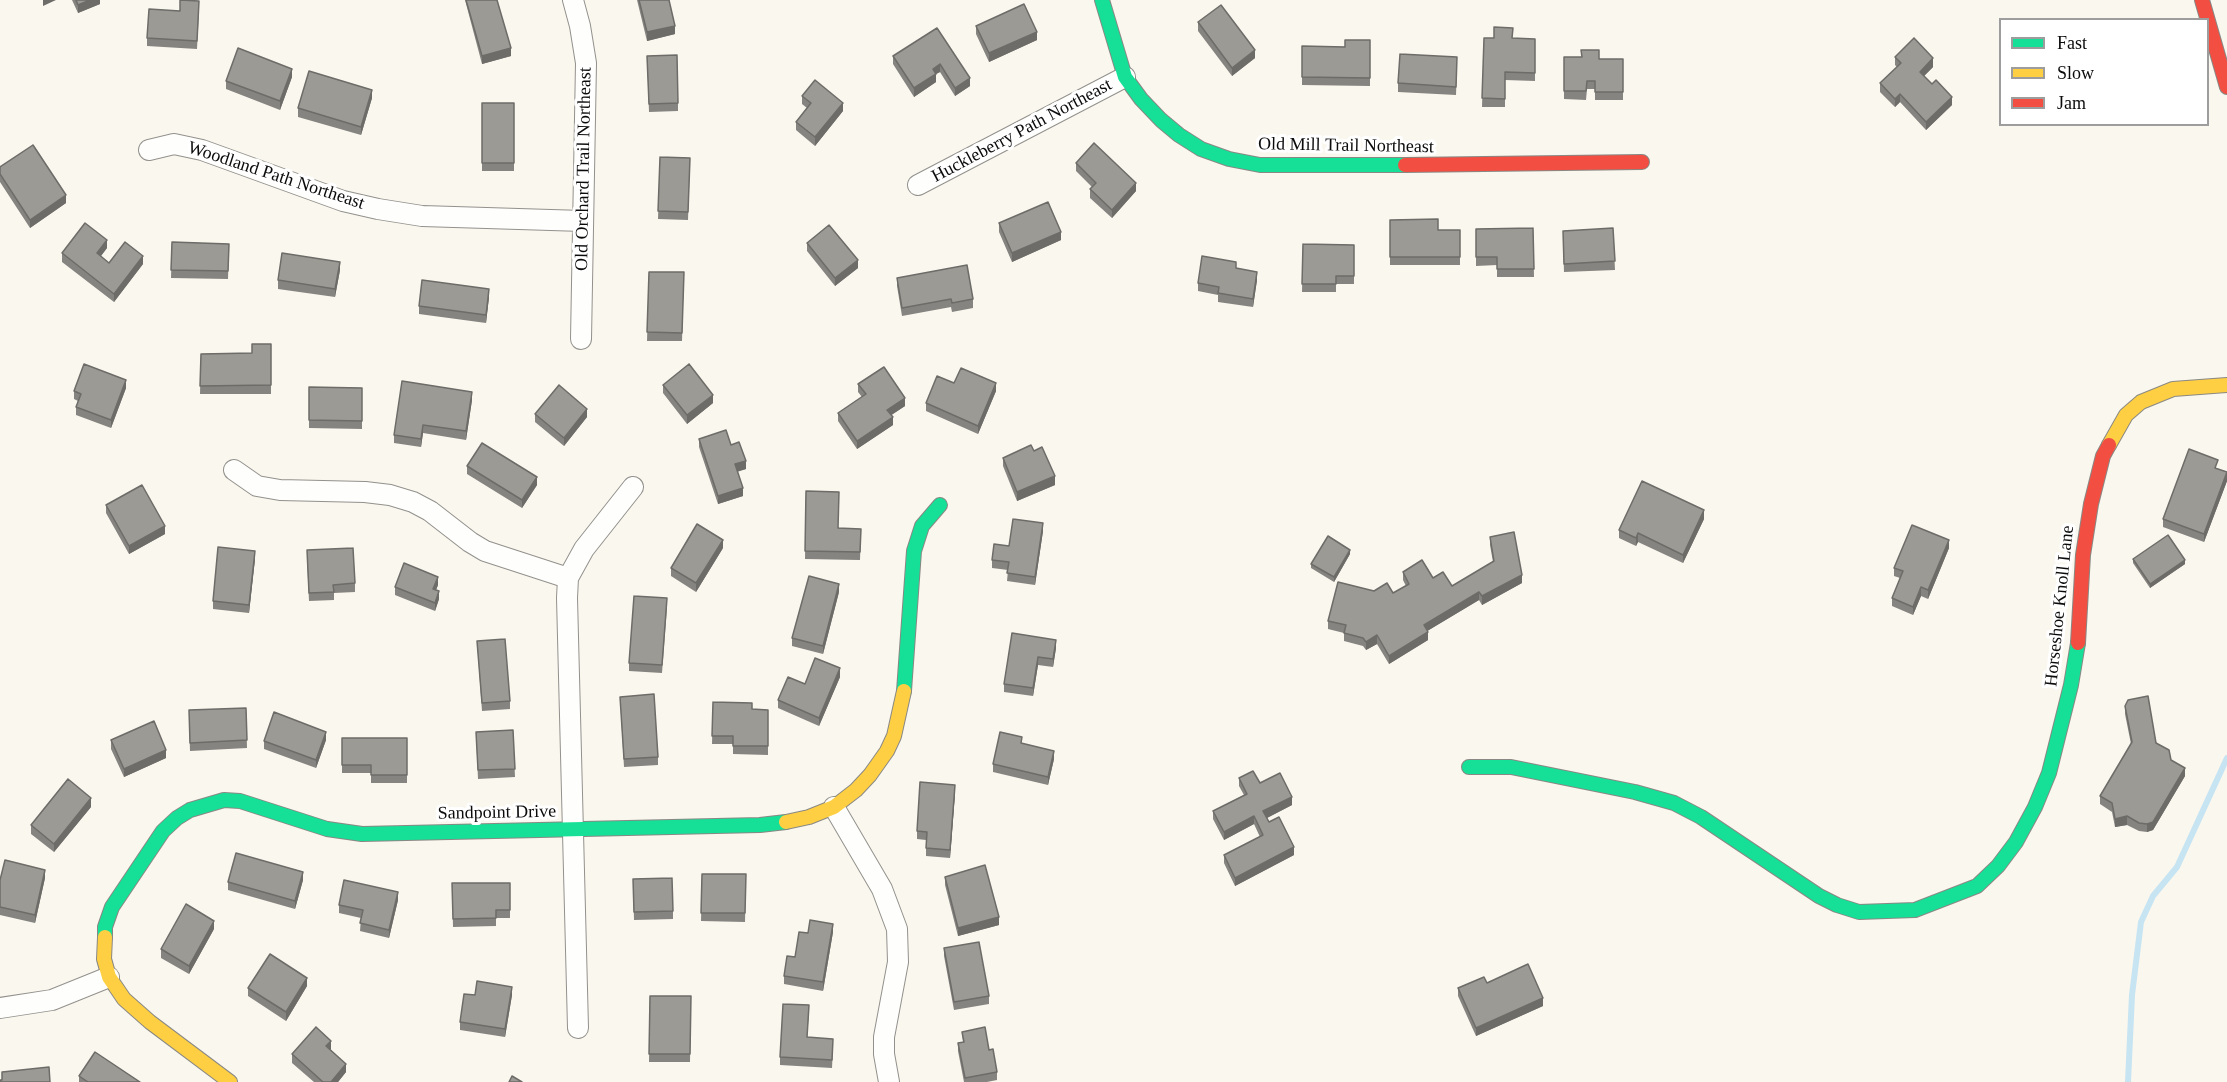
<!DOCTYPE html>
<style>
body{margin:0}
#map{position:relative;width:2227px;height:1082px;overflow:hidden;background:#faf7ee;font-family:"Times New Roman",serif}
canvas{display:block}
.legend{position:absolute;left:1999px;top:18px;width:210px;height:108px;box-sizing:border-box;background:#fff;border:2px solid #9d9d9d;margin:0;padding:8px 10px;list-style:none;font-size:18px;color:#0b0b0b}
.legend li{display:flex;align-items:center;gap:12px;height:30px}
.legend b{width:30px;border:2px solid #9d9d9d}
</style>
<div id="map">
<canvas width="2227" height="1082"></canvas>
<ul class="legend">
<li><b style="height:8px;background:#16e098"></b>Fast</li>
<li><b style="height:8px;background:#ffcf43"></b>Slow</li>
<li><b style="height:8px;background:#f24e42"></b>Jam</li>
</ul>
</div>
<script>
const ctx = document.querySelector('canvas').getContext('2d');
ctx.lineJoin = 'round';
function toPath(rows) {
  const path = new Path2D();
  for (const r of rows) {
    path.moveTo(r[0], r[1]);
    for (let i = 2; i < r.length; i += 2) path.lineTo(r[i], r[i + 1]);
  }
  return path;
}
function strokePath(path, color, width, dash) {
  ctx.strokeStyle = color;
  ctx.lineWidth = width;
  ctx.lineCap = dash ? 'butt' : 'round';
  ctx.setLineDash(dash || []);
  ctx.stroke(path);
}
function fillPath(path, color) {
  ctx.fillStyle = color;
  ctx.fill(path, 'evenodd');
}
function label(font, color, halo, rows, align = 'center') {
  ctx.font = font + ' "Times New Roman",serif';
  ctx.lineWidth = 6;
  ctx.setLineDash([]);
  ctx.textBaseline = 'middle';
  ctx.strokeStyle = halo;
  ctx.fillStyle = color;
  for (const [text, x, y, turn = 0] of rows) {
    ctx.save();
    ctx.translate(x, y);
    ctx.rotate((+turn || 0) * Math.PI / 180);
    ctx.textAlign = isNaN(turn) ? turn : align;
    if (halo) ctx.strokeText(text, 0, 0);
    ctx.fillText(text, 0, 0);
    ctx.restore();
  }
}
strokePath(toPath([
 [2128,1082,2132,995,2141,922,2153,896,2177,867,2227,758]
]), '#c7e4f2', 6);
const street = toPath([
 [573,0,580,26,586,63,581,339],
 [149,150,174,144,202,150,343,201,378,209,422,216,583,221],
 [918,185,1125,77],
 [234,470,257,486,280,490,365,492,390,495,413,502,430,511,470,542,485,551,568,578],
 [834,807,882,889,897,929,898,962,884,1037,884,1054,889,1082],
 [0,1008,52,1000,109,977],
 [578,1028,567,598,568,578,584,549,633,487]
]);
const fast = toPath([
 [1102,0,1125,77,1141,99,1161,120,1179,135,1201,149,1229,159,1260,165,1405,165],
 [904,691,914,551,922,526,940,505],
 [1469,767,1511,767,1635,792,1674,803,1701,817,1819,896,1837,905,1859,912,1915,910,1977,886,1998,866,2016,842,2035,807,2049,773,2071,685,2078,643],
 [105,937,105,927,112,907,163,831,177,818,190,810,224,800,240,801,327,829,362,834,760,825,786,822]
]);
const slow = toPath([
 [2109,445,2126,415,2141,402,2173,389,2227,385],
 [786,822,809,817,834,807,856,790,870,775,887,751,894,736,904,691],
 [105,937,104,959,109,977,124,999,150,1022,230,1082]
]);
const jam = toPath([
 [2202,0,2227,87],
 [1405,165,1642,162],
 [2078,643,2083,555,2091,504,2103,456,2109,445]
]);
strokePath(street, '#93918d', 22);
strokePath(fast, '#898884', 16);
strokePath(slow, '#898884', 16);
strokePath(jam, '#898884', 16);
strokePath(street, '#fefefc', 20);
strokePath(fast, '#16e098', 14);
strokePath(slow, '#ffcf43', 14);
strokePath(jam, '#f24e42', 14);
fillPath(toPath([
 [72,0,100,0,100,4,78,13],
 [465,0,497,0,511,56,482,64],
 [637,0,669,0,675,34,647,41],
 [199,10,197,49,147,46,147,38,180,11],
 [1198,22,1255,58,1232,76,1198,31],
 [976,26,1037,40,989,62,976,34],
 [937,28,970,86,955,96,940,72,936,74,936,82,914,97,893,64,893,56],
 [1484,38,1535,39,1535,81,1505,80,1505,107,1482,107],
 [1370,40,1370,86,1302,85,1302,46,1345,47],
 [647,56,678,103,678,111,649,112],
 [1564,57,1599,59,1623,59,1623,100,1595,100,1595,89,1587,89,1586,100,1564,99],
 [1895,57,1933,67,1924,76,1952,105,1926,130,1900,102,1895,107,1880,92,1880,83,1897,67,1895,65],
 [1457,66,1456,95,1398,92,1398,83],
 [292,77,280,110,226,89,226,81],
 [802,96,843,111,815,146,796,130,796,122,807,108,802,104],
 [372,98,361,135,298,117,298,108],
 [482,103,514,103,514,171,482,171],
 [660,157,690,158,688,220,658,219],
 [1076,163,1136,191,1112,218,1090,198,1090,189,1092,187,1076,171],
 [0,167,66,203,30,228,0,182],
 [1390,220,1438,230,1460,230,1460,265,1390,265],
 [999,223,1061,240,1012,262,999,232],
 [1533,228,1534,277,1497,277,1497,265,1476,266,1476,229],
 [1613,228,1615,270,1564,272,1563,239],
 [172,242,229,244,228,279,171,278],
 [807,243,858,268,835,286,807,251],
 [1303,244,1354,245,1354,284,1336,284,1336,292,1302,292],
 [107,248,101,256,109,263,143,264,114,302,62,262,62,253],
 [1236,268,1257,280,1253,307,1218,302,1218,295,1198,291,1198,283],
 [340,270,335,297,278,289,278,280],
 [649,272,684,272,682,341,647,341],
 [897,278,973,299,973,308,952,312,951,307,902,316,897,286],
 [489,297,486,323,419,314,419,306],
 [271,344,271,394,200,394,201,354,252,353],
 [954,383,996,391,978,434,926,411,926,403],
 [858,384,905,406,891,415,893,425,857,449,838,421,838,413,862,397,858,392],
 [663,385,713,403,687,424,663,393],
 [309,387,362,388,362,429,309,428],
 [126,388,111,428,76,415,76,407,78,401,74,399,74,391],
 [472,400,466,440,423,433,421,447,394,443,394,435],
 [535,414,587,417,564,446,535,422],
 [699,439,731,445,746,469,737,472,743,496,718,504,699,447],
 [1034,451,1055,485,1017,501,1003,466,1003,458],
 [467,466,537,485,522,508,467,474],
 [2218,469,2227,472,2227,481,2204,542,2163,527,2163,519],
 [806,491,839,528,861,529,860,560,805,559],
 [106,505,165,534,129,554,106,513],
 [1704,519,1683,563,1638,542,1636,546,1619,538,1619,530],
 [1043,531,1035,585,1007,581,1008,570,992,568,992,560,1009,546],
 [1490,537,1522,583,1482,605,1479,600,1427,631,1428,640,1389,664,1377,644,1366,650,1363,646,1344,641,1344,633,1328,629,1328,621,1374,591,1393,593,1406,586,1403,580,1403,572,1433,578,1452,586,1493,562,1490,545],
 [723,548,696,592,671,576,671,568],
 [1949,548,1928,599,1921,596,1913,615,1892,606,1892,598,1900,578,1894,576,1894,568],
 [1350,554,1334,582,1311,568,1311,564],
 [307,558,355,583,355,592,334,593,334,600,309,601],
 [255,559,249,613,213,609,213,601],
 [2133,559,2185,564,2150,588,2133,563],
 [438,585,436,590,439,599,435,611,395,595,395,587],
 [839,592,823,654,792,646,792,638],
 [667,607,662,673,629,671,629,663],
 [1012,633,1056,648,1053,667,1038,665,1033,696,1004,692,1004,684],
 [477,641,510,701,510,709,482,711],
 [840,677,819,726,778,708,778,700,805,684],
 [620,697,658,757,658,765,624,767],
 [713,702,752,709,768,710,768,755,733,754,733,744,712,744],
 [2125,706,2185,776,2153,830,2147,832,2139,831,2127,825,2115,827,2112,812,2100,804,2100,796,2131,744,2125,714],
 [246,708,247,748,190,751,189,719],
 [513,730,515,777,478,779,476,732],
 [342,738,407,738,407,783,371,783,371,773,342,773],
 [111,740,166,758,124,777,111,749],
 [326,740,316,768,264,749,264,741],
 [1022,744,1054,759,1048,785,993,772,993,764],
 [1239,778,1260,783,1292,805,1267,818,1294,855,1235,886,1224,863,1224,855,1260,837,1254,824,1224,840,1213,819,1213,811,1244,795,1239,786],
 [955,793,950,858,926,856,926,840,917,839,917,831],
 [91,807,54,852,31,834,31,825],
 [702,874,746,874,745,922,701,921],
 [945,877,999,925,958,936,945,885],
 [45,878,35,923,0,915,0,880],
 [633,879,673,911,673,919,634,920],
 [303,880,295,909,228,890,228,882],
 [452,883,510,883,510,918,496,918,496,926,453,927],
 [398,900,389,938,360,931,361,918,339,913,339,905],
 [214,929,189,974,161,958,161,949],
 [833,932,823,991,784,984,784,976,808,933],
 [944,948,989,996,989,1004,954,1010,944,956],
 [1487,983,1543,1006,1476,1036,1458,996,1458,988],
 [307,986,286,1021,248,996,248,988],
 [475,995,512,995,505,1037,460,1030,460,1022],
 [650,996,691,996,690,1062,649,1062],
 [809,1013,807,1037,833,1047,832,1068,780,1065,780,1057],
 [962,1032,989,1050,997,1072,997,1080,987,1082,964,1082,958,1051,958,1043,963,1042],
 [331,1049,331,1050,346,1072,338,1082,314,1082,292,1063,292,1054],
 [79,1076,140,1082,79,1082]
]), '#868480');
fillPath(toPath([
 [43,0,56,0,43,6],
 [90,0,100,0,100,4,78,13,78,5],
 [675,26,675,34,647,41,647,32],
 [1037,32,1037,40,989,62,989,53],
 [511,48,511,56,482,64,482,56],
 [1255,50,1255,58,1232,76,1232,68],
 [1933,58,1933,67,1920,80,1920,72],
 [940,64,940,72,936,74,936,82,914,97,914,88,933,69],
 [292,69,292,77,280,110,280,101],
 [970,78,970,86,955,96,955,88],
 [372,90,372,98,361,135,361,127],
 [1900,94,1900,102,1895,107,1895,99],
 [1952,97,1952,105,1926,130,1926,122],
 [843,103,843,111,815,146,815,137],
 [1136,183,1136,191,1112,218,1112,210],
 [66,195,66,203,30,228,30,220],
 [1061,232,1061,240,1012,262,1012,253],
 [107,240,107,248,97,261,97,253],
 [143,256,143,264,114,302,114,294],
 [858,260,858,268,835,286,835,278],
 [340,262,340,270,335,297,335,289],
 [1257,272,1257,280,1253,307,1253,299],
 [489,289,489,297,486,323,486,315],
 [126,380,126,388,111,428,111,420],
 [996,383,996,391,978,434,978,426],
 [472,392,472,400,466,440,466,431],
 [713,395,713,403,687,424,687,415],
 [905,398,905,406,887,418,887,410],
 [587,409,587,417,564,446,564,438],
 [893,417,893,425,857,449,857,441],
 [423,425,423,433,421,447,421,439],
 [746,461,746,469,735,472,735,464],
 [2227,473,2227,481,2204,542,2204,534],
 [1055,476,1055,485,1017,501,1017,492],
 [537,477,537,485,522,508,522,500],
 [743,488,743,496,718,504,718,496],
 [1704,510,1704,519,1683,563,1683,555],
 [1043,523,1043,531,1035,585,1035,577],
 [165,526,165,534,129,554,129,546],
 [1638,533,1638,542,1636,546,1636,538],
 [723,540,723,548,696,592,696,583],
 [1949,540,1949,548,1928,599,1928,590],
 [1350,550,1350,554,1334,582,1334,577],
 [255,551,255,559,249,613,249,605],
 [2185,560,2185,564,2150,588,2150,584],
 [1522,575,1522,583,1482,605,1482,596],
 [438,577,438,585,433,597,433,589],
 [839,584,839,592,823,654,823,646],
 [1921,587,1921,596,1913,615,1913,607],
 [439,591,439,599,435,611,435,603],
 [1479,592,1479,600,1424,633,1424,625],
 [1428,632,1428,640,1389,664,1389,656],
 [1377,635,1377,644,1366,650,1366,642],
 [1056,640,1056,648,1053,667,1053,659],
 [1038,657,1038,665,1033,696,1033,688],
 [840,668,840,677,819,726,819,718],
 [326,732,326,740,316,768,316,760],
 [166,750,166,758,124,777,124,769],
 [1054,751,1054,759,1048,785,1048,777],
 [2185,768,2185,776,2153,830,2147,832,2147,824],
 [955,785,955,793,950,858,950,850],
 [1292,797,1292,805,1263,820,1263,811],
 [91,798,91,807,54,852,54,844],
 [1254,816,1254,824,1224,840,1224,832],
 [2127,816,2127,825,2115,827,2115,819],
 [1294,847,1294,855,1235,886,1235,878],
 [45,870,45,878,35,923,35,915],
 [303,872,303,880,295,909,295,901],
 [398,892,398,900,389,938,389,930],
 [999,917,999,925,958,936,958,928],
 [214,921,214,929,189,974,189,966],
 [833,924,833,932,823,991,823,982],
 [307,978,307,986,286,1021,286,1012],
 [512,987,512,995,505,1037,505,1029],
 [1543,998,1543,1006,1476,1036,1476,1028],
 [331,1041,331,1049,326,1054,326,1046],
 [346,1064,346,1072,338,1082,331,1082]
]), '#6d6c68');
const building = toPath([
 [76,0,90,0,78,5,76,0],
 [180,0,199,1,197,41,147,38,149,9,180,11,180,0],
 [466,0,497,0,511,48,482,56,466,0],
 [639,0,669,0,675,26,647,32,639,0],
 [1024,4,1037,32,989,53,976,26,1024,4],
 [1221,5,1255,50,1232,68,1198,22,1221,5],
 [1494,27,1513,28,1512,38,1535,39,1535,73,1505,72,1505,99,1482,98,1484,38,1494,38,1494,27],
 [937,28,970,78,955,88,940,64,933,69,936,74,914,88,893,56,937,28],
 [1914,38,1933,58,1920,72,1932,84,1936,80,1952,97,1926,122,1900,94,1895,99,1880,83,1901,63,1895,57,1914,38],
 [1345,40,1370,40,1370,78,1302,77,1302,46,1345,47,1345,40],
 [238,48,292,69,280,101,226,81,238,48],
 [1581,50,1599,50,1599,59,1623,59,1623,92,1595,92,1595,81,1587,81,1586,91,1564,91,1564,57,1582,57,1581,50],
 [1400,54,1457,57,1456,87,1398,83,1400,54],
 [677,55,678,103,649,104,647,56,677,55],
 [309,71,372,90,361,127,298,108,309,71],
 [815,80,843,103,815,137,796,122,811,103,802,96,815,80],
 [482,103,514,103,514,163,482,163,482,103],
 [1094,143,1136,183,1112,210,1090,189,1096,183,1076,163,1094,143],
 [33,145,66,195,30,220,0,174,0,167,33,145],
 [660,157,690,158,688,212,658,211,660,157],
 [1048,202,1061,232,1012,253,999,223,1048,202],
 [1438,219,1438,230,1460,230,1460,257,1390,257,1390,220,1438,219],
 [85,223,107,240,97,253,109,263,125,242,143,256,114,294,62,253,85,223],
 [829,225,858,260,835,278,807,243,829,225],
 [1533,228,1534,269,1497,269,1497,257,1476,257,1476,229,1533,228],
 [1613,228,1615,261,1564,264,1563,231,1613,228],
 [172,242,229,244,228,271,171,270,172,242],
 [1303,244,1354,245,1354,276,1336,276,1336,284,1302,284,1303,244],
 [282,253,340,262,335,289,278,280,282,253],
 [1202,256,1236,262,1236,268,1257,272,1253,299,1218,293,1219,287,1198,283,1202,256],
 [967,265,973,299,952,303,951,299,902,308,897,278,967,265],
 [649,272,684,272,682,333,647,332,649,272],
 [422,280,489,289,486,315,419,306,422,280],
 [252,344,271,344,271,385,200,386,201,354,252,353,252,344],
 [84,364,126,380,111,420,76,407,81,394,74,391,84,364],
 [689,364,713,395,687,415,663,385,689,364],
 [884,367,905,398,887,410,893,417,857,441,838,413,866,394,858,384,884,367],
 [961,368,996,383,978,426,926,403,937,376,954,383,961,368],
 [402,381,472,392,466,431,423,425,421,439,394,435,402,381],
 [559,385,587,409,564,438,535,414,559,385],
 [309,387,362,388,362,421,309,420,309,387],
 [726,430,731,445,739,442,746,461,735,464,743,488,718,496,699,439,726,430],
 [482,443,537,477,522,500,467,466,482,443],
 [1031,445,1034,451,1042,447,1055,476,1017,492,1003,458,1031,445],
 [2189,449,2218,460,2215,468,2227,472,2204,534,2163,519,2189,449],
 [1642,481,1704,510,1683,555,1638,533,1636,538,1619,530,1642,481],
 [142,485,165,526,129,546,106,505,142,485],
 [806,491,839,492,838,528,861,529,860,552,805,551,806,491],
 [1013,519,1043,523,1035,577,1007,573,1009,562,992,560,994,544,1009,546,1013,519],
 [697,524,723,540,696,583,671,568,697,524],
 [1912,525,1949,540,1928,590,1921,587,1913,607,1892,598,1903,571,1894,568,1912,525],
 [1514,532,1522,575,1482,596,1479,592,1424,625,1428,632,1389,656,1377,635,1366,642,1363,638,1344,633,1346,625,1328,621,1338,582,1374,591,1387,583,1393,593,1409,584,1403,572,1422,560,1433,578,1443,572,1452,586,1494,561,1490,537,1514,532],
 [2168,535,2185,560,2150,584,2133,559,2168,535],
 [1328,536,1350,550,1334,577,1311,564,1328,536],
 [218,547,255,551,249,605,213,601,218,547],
 [353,548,355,583,333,585,334,592,309,593,307,550,353,548],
 [404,563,438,577,433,589,439,591,435,603,395,587,404,563],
 [809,576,839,584,823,646,792,638,809,576],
 [634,596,667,598,662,665,629,663,634,596],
 [1012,633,1056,640,1053,659,1038,657,1033,688,1004,684,1012,633],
 [505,639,510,701,482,703,477,641,505,639],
 [815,658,840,668,819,718,778,700,788,677,805,684,815,658],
 [654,694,658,757,624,759,620,697,654,694],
 [2148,696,2156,743,2169,750,2171,760,2185,768,2153,822,2147,824,2139,823,2127,816,2115,819,2112,803,2100,796,2132,742,2125,706,2128,700,2148,696],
 [713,702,752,703,752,709,768,710,768,746,733,746,733,736,712,736,713,702],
 [246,708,247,740,190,743,189,710,246,708],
 [274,712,326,732,316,760,264,741,274,712],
 [154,721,166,750,124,769,111,740,154,721],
 [513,730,515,769,478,770,476,732,513,730],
 [1000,732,1022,737,1021,743,1054,751,1048,777,993,764,1000,732],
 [342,738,407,738,407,775,371,775,371,765,342,765,342,738],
 [1253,771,1260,783,1280,773,1292,797,1263,811,1269,822,1279,817,1294,847,1235,878,1224,855,1263,835,1254,816,1224,832,1213,811,1247,794,1239,778,1253,771],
 [68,779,91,798,54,844,31,825,68,779],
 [920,782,955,785,950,850,926,848,927,832,917,831,920,782],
 [236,853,303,872,295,901,228,882,236,853],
 [5,860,45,870,35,915,0,907,0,880,5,860],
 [985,865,999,917,958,928,945,877,985,865],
 [702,874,746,874,745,913,701,913,702,874],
 [672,878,673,911,634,912,633,879,672,878],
 [344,880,398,892,389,930,360,923,363,910,339,905,344,880],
 [452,883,510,883,510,910,496,910,496,918,453,919,452,883],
 [186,904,214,921,189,966,161,949,186,904],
 [810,920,833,924,823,982,784,976,787,956,795,957,799,932,808,933,810,920],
 [979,942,989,996,954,1002,944,948,979,942],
 [270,954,307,978,286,1012,248,988,270,954],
 [1528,964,1543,998,1476,1028,1458,988,1484,977,1487,983,1528,964],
 [477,981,512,987,505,1029,460,1022,464,994,475,995,477,981],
 [650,996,691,996,690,1054,649,1054,650,996],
 [783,1004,809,1005,807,1037,833,1039,832,1060,780,1057,783,1004],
 [316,1027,331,1041,326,1046,346,1064,331,1082,323,1082,292,1054,316,1027],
 [985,1027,989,1050,993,1049,997,1072,965,1078,958,1043,964,1042,962,1032,985,1027],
 [95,1052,140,1082,88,1082,79,1076,95,1052],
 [49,1067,50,1082,0,1082,0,1080,2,1080,2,1072,49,1067],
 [512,1076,522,1082,509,1082,512,1076]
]);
fillPath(building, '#9c9a95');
strokePath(building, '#6d6c68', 1.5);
label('18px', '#0b0b0b', '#fff', [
 ["Huckleberry Path Northeast",1022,131,-28],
 ["Old Mill Trail Northeast",1346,146,1],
 ["Old Orchard Trail Northeast",584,169,-89],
 ["Woodland Path Northeast",276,176,18],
 ["Horseshoe Knoll Lane",2060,606,-84],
 ["Sandpoint Drive",497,813,-1]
]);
</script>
